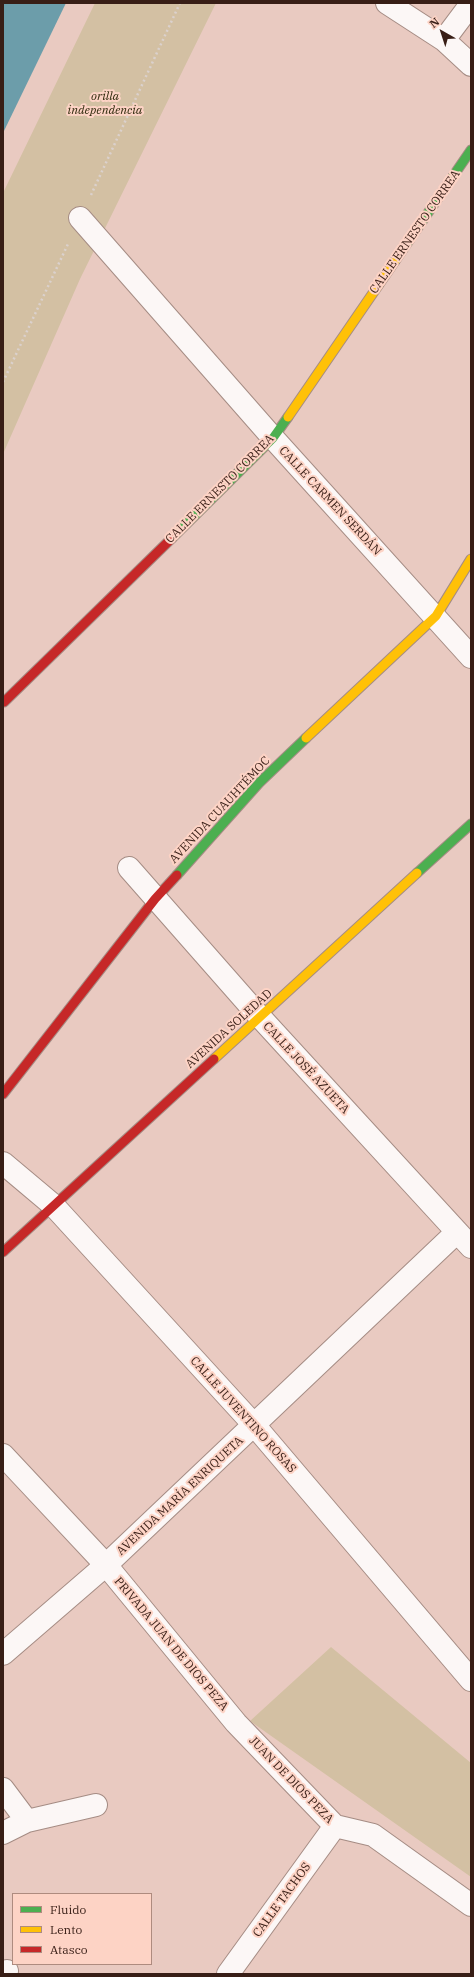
<!DOCTYPE html>
<meta charset="utf-8">
<style>
body{margin:0}
#map{position:relative;width:474px;height:1977px;overflow:hidden;background:#e9cac1;font-family:"IBM Plex Serif",serif}
canvas{display:block}
.frame{position:absolute;inset:0;border:4px solid #381e16;pointer-events:none}
.legend{position:absolute;left:12px;top:1893px;width:140px;height:72px;box-sizing:border-box;background:#fdd3c5;border:1px solid #ae8b7f;margin:0;padding:5px 7px;list-style:none;font-size:12px;color:#381e16}
.legend li{display:flex;align-items:center;gap:8px;height:20px}
.legend b{width:20px;border:1px solid #ae8b7f}
.north{position:absolute;left:422px;top:12px;width:40px;height:40px;-webkit-text-stroke:3px #fdd3c5;paint-order:stroke;rotate:321deg;font-size:11px;font-weight:700;line-height:16px;text-align:center;color:#381e16}
.north::after{content:'';display:block;margin:auto;width:14px;height:18px;background:#381e16;clip-path:polygon(50% 0,100% 100%,50% 72%,0 100%)}
</style>
<div id="map">
<canvas width="474" height="1977"></canvas>
<div class="frame"></div>
<ul class="legend">
<li><b style="height:5px;background:#4caf50"></b>Fluido</li>
<li><b style="height:5px;background:#ffc107"></b>Lento</li>
<li><b style="height:5px;background:#c62828"></b>Atasco</li>
</ul>
<div class="north">N</div>
</div>
<script>
const ctx = document.querySelector('canvas').getContext('2d');
ctx.lineJoin = 'round';
function fillPath(path, color) {
  ctx.fillStyle = color;
  ctx.fill(path, 'evenodd');
}
function toPath(rows) {
  const path = new Path2D();
  for (const r of rows) {
    path.moveTo(r[0], r[1]);
    for (let i = 2; i < r.length; i += 2) path.lineTo(r[i], r[i + 1]);
  }
  return path;
}
function strokePath(path, color, width, dash) {
  ctx.strokeStyle = color;
  ctx.lineWidth = width;
  ctx.lineCap = dash ? 'butt' : 'round';
  ctx.setLineDash(dash || []);
  ctx.stroke(path);
}
function label(font, color, halo, rows, align = 'center') {
  ctx.font = font + ' "IBM Plex Serif",serif';
  ctx.lineWidth = 4;
  ctx.setLineDash([]);
  ctx.textBaseline = 'middle';
  ctx.strokeStyle = halo;
  ctx.fillStyle = color;
  for (const [text, x, y, turn = 0] of rows) {
    ctx.save();
    ctx.translate(x, y);
    ctx.rotate((+turn || 0) * Math.PI / 180);
    ctx.textAlign = isNaN(turn) ? turn : align;
    if (halo) ctx.strokeText(text, 0, 0);
    ctx.fillText(text, 0, 0);
    ctx.restore();
  }
}
fillPath(toPath([
 [95,3,216,3,80,279,3,454,3,193],
 [331,1647,471,1763,471,1877,250,1721]
]), '#d3c0a3');
fillPath(toPath([
 [3,3,66,3,3,133]
]), '#6c9daa');
const street = toPath([
 [387,3,444,40,471,65],
 [444,40,471,4],
 [80,218,273,438,471,657],
 [129,868,260,1017,471,1247],
 [3,1163,53,1205,255,1426,471,1680],
 [3,1455,106,1565,236,1723,335,1826,373,1835,471,1905],
 [3,1654,106,1565,457,1232],
 [3,1789,27,1821],
 [3,1833,27,1821,96,1805],
 [5,1974,7,1971],
 [228,1974,335,1826]
]);
const fast = toPath([
 [395,261,471,150],
 [172,538,273,438,288,417],
 [417,873,471,824],
 [177,875,259,783,306,738]
]);
const slow = toPath([
 [288,417,395,261],
 [306,738,436,616,471,559],
 [214,1059,417,873]
]);
const jam = toPath([
 [4,702,172,538],
 [3,1094,155,899,177,875],
 [3,1252,214,1059]
]);
strokePath(street, '#a58c84', 24);
strokePath(fast, '#a58c84', 11);
strokePath(slow, '#a58c84', 11);
strokePath(jam, '#a58c84', 11);
strokePath(toPath([
 [91,195,180,3],
 [3,382,68,244]
]), '#dbd1cd', 2.5, [2, 3]);
strokePath(street, '#fcf7f6', 22);
strokePath(fast, '#4caf50', 9);
strokePath(slow, '#ffc107', 9);
strokePath(jam, '#c62828', 9);
label('italic 12px', '#312b0e', '#fdd3c5', [
 ["orilla",105,97],
 ["independencia",105,111]
]);
label('12px', '#381e16', '#fdd3c5', [
 ["CALLE ERNESTO CORREA",415,232,-55],
 ["CALLE ERNESTO CORREA",220,489,-45],
 ["CALLE CARMEN SERDÁN",330,501,47],
 ["AVENIDA CUAUHTÉMOC",220,810,-47],
 ["AVENIDA SOLEDAD",229,1029,-42],
 ["CALLE JOSÉ AZUETA",306,1068,47],
 ["CALLE JUVENTINO ROSAS",243,1415,48],
 ["AVENIDA MARÍA ENRIQUETA",180,1496,-43],
 ["PRIVADA JUAN DE DIOS PEZA",171,1644,50],
 ["JUAN DE DIOS PEZA",291,1780,46],
 ["CALLE TACHOS",282,1900,-54]
]);
</script>
